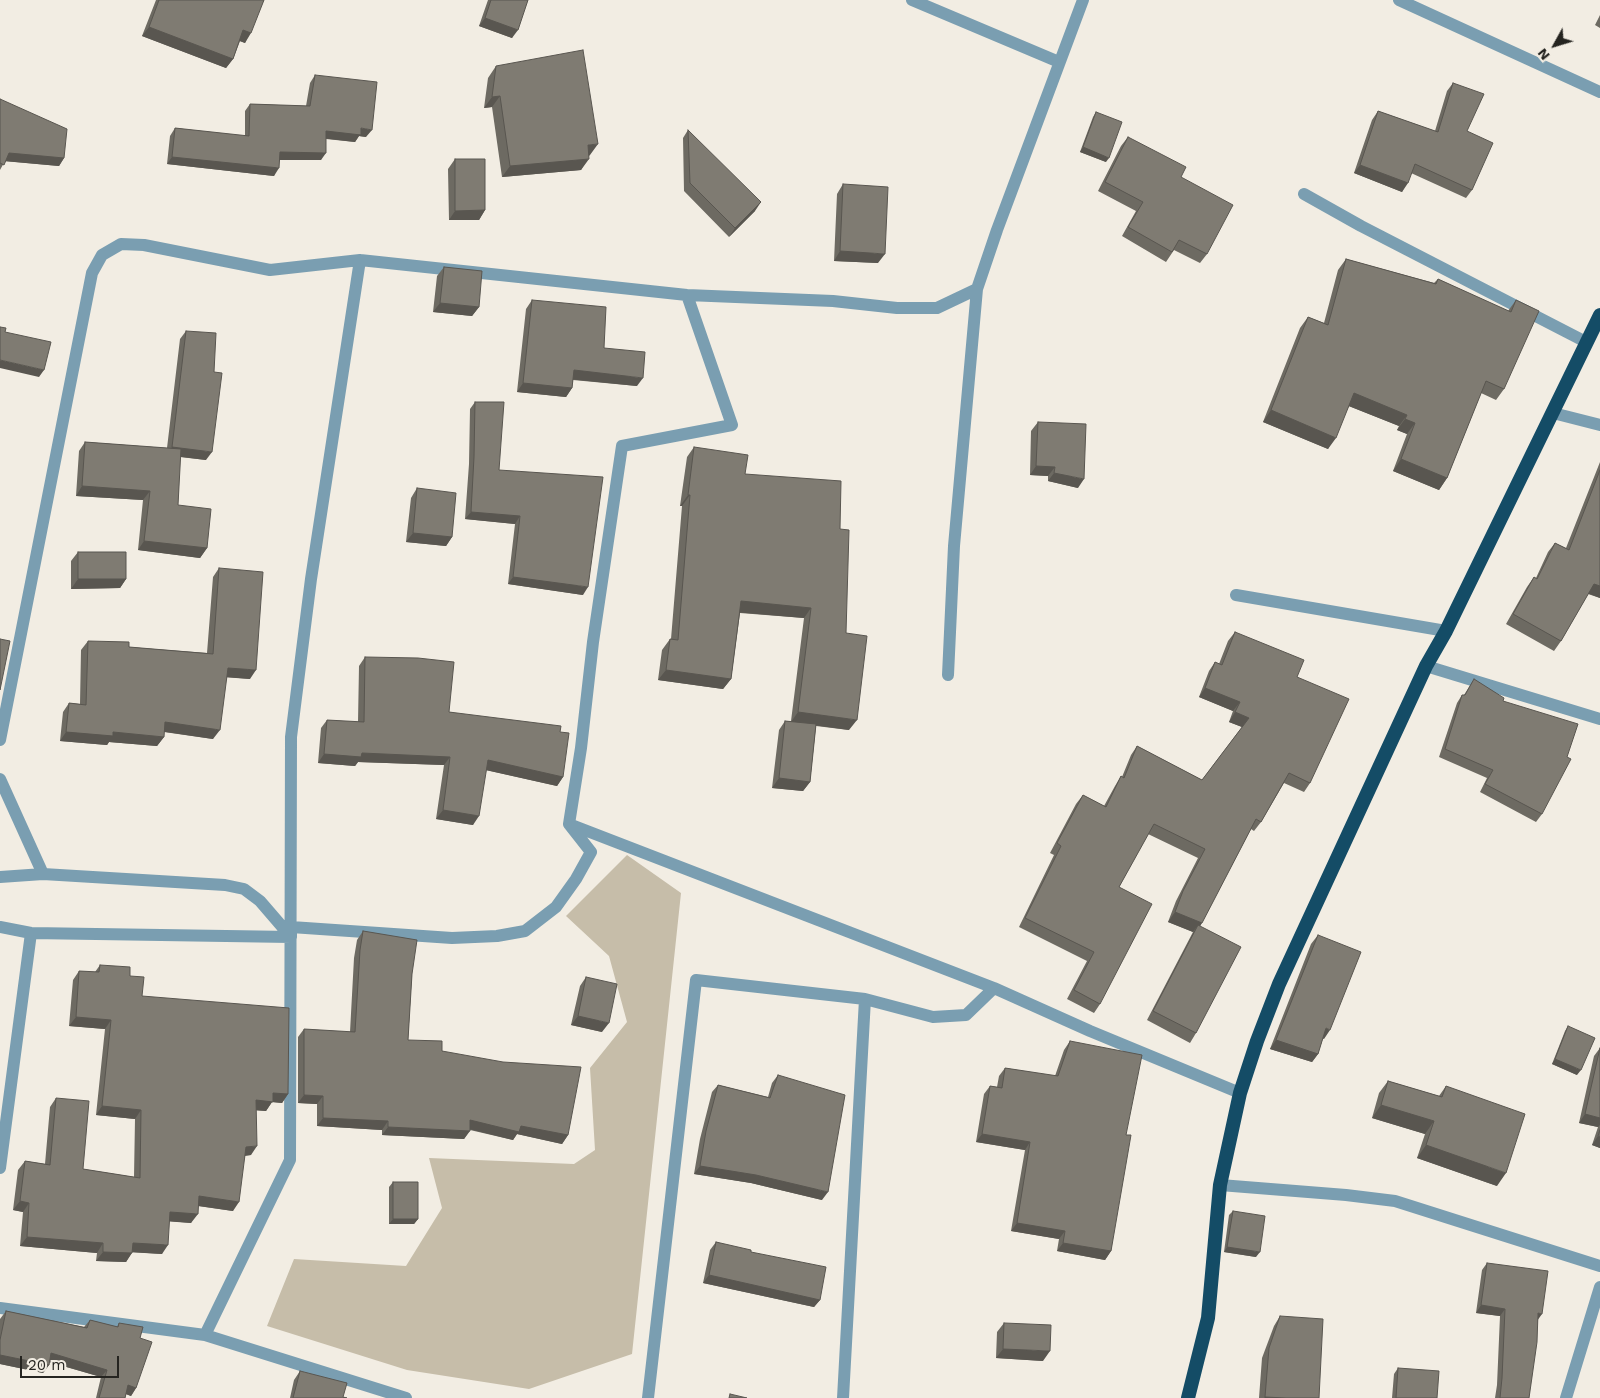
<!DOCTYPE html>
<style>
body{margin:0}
#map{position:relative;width:1600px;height:1398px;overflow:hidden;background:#f2ede3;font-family:"Work Sans",sans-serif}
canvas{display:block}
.north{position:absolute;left:1530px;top:20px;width:50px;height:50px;-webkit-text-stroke:4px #f2ede3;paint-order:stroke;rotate:231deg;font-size:14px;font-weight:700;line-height:20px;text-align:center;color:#252420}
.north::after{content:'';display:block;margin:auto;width:18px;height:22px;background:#252420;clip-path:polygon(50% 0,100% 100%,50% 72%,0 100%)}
.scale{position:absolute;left:20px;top:1356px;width:99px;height:22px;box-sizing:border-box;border:2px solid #252420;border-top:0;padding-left:6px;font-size:15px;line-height:18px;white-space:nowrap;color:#252420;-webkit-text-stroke:4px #f2ede3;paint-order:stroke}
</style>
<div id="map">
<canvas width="1600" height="1398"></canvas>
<div class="north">N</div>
<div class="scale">20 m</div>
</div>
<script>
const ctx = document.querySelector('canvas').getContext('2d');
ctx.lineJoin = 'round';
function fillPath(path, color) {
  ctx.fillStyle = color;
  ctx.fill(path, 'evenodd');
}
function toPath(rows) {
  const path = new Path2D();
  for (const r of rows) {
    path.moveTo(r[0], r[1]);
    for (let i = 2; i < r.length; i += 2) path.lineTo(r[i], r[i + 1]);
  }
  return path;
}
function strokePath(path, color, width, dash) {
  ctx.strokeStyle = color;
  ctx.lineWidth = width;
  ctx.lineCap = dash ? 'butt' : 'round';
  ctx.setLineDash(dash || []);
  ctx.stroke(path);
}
fillPath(toPath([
 [627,855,681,893,632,1354,529,1389,407,1370,267,1326,294,1259,406,1266,442,1208,429,1158,574,1164,595,1150,590,1068,627,1022,609,956,566,916]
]), '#c6bda9');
strokePath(toPath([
 [912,0,1059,62],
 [1399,0,1600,92],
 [1304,194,1361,226,1586,342],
 [1553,413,1600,425],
 [1236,595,1446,631],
 [1426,666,1600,719],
 [948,675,954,546,977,289],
 [0,740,92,273,102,255,121,244,144,245,270,270,360,260,687,295,833,301,897,308,937,308,977,289,997,230,1083,0],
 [0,779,43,874],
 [569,824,994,988,1090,1031,1240,1093],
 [0,877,43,874,225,885,244,889,260,901,291,937],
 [0,927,31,933,291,937,291,927,452,938,497,936,525,931,556,907,576,879,591,852,569,824,581,748,593,642,622,446,732,425,687,295],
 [0,1168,31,933],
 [1220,1185,1346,1195,1395,1201,1600,1266],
 [0,1308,205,1335,406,1398],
 [205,1335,290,1160,291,737,311,579,360,260],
 [648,1398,696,980,865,999],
 [843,1398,865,999,933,1017,966,1015,994,988],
 [1566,1398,1600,1287]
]), '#7a9eb1', 12);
strokePath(toPath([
 [1188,1398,1208,1318,1220,1185,1240,1093,1257,1041,1279,984,1426,666,1446,631,1600,315]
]), '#144c66', 14);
fillPath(toPath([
 [156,0,264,0,245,43,240,41,233,59,226,68,142,36],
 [488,0,528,0,512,38,479,26],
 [1600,15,1600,28,1595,25],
 [496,66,590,155,589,156,581,170,502,177,492,107,484,108,488,78],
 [315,75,366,137,359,136,355,142,326,139,321,160,279,160,274,176,167,164,170,136,175,128,245,136,245,111,250,104,306,106,310,83],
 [1453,83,1467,131,1472,190,1466,198,1411,173,1402,192,1354,173,1372,120,1378,111,1435,131,1447,91],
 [0,99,64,158,59,166,5,161,0,170],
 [1096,112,1106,162,1080,152,1093,117],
 [688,130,755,211,729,237,684,191,683,138],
 [1128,137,1181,177,1207,254,1200,263,1174,250,1166,262,1122,236,1136,211,1098,191,1121,146],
 [455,159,485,210,479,220,449,220,448,169],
 [843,184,878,263,834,261,837,194],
 [1346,259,1434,283,1438,279,1508,311,1516,300,1504,389,1496,400,1481,393,1447,478,1439,490,1393,471,1407,434,1397,430,1399,426,1349,406,1328,449,1263,422,1300,328,1308,317,1324,323,1338,270],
 [444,267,479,307,472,316,433,312,437,276],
 [532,300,604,348,637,386,573,380,572,388,566,397,517,392,526,309],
 [186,331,206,460,180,457,178,505,207,548,200,558,138,550,143,500,76,496,79,451,85,442,167,448,180,339],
 [475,402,499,470,583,595,508,584,515,524,465,519,469,464,470,409],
 [1038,422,1078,488,1048,481,1048,476,1030,475,1031,431],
 [694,447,745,474,840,529,846,633,849,730,816,726,810,782,803,791,772,788,779,730,785,721,791,721,804,618,740,613,731,679,723,689,658,680,662,650,670,639,671,639,682,506,680,506,687,457],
 [1600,462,1600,598,1588,594,1561,641,1554,651,1506,624,1527,587,1534,577,1536,578,1548,552,1555,543,1566,548],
 [417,488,452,537,446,546,406,542,411,498],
 [78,552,126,579,120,588,71,589,71,561],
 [219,568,250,679,227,677,213,739,164,732,164,737,157,746,109,742,107,745,60,741,63,712,69,703,80,704,81,650,88,641,129,647,207,653,213,577],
 [1235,632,1297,677,1310,783,1304,792,1284,783,1261,822,1254,831,1251,829,1200,926,1196,1033,1190,1043,1147,1020,1193,932,1168,922,1176,901,1198,858,1148,834,1119,887,1100,1004,1094,1013,1067,999,1087,961,1019,927,1054,855,1050,853,1076,804,1083,795,1104,806,1115,786,1121,776,1122,777,1131,755,1137,746,1202,780,1242,727,1229,722,1233,711,1199,697,1209,671,1215,662,1219,664,1228,641],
 [365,657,449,712,560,732,563,777,557,786,486,770,473,825,436,819,444,765,358,762,355,766,318,763,321,728,327,720,358,722,359,666],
 [1474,679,1503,701,1542,814,1536,822,1480,792,1487,778,1439,757,1457,703,1462,695,1464,695],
 [363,931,412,974,408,1040,442,1051,568,1135,562,1144,517,1134,513,1140,470,1130,464,1139,382,1135,382,1130,317,1126,317,1104,298,1103,298,1037,304,1029,350,1032,354,958,357,940],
 [1318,935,1324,1039,1323,1038,1318,1054,1312,1062,1270,1049,1311,944],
 [100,965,130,976,142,996,288,1094,282,1103,272,1102,266,1111,256,1110,251,1155,245,1156,233,1211,198,1206,191,1223,169,1221,162,1254,132,1252,126,1262,96,1261,97,1253,20,1246,23,1212,13,1210,18,1170,25,1161,45,1164,50,1107,56,1098,83,1169,134,1177,135,1119,96,1115,105,1029,69,1026,73,980,79,971,95,972],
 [586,977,602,1032,571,1025,580,986],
 [1568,1026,1577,1075,1552,1064,1565,1031],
 [1070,1041,1126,1135,1111,1251,1105,1260,1057,1251,1059,1239,1011,1231,1025,1150,976,1142,984,1094,990,1086,997,1087,999,1076,1005,1068,1055,1076,1064,1050],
 [1600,1048,1600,1148,1592,1145,1598,1127,1579,1123,1594,1056],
 [778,1075,822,1200,751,1183,694,1174,700,1139,712,1092,718,1085,768,1097,772,1083],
 [1388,1081,1439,1096,1446,1086,1497,1186,1417,1158,1425,1134,1372,1118,1379,1093],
 [393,1182,418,1219,414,1224,389,1224,389,1187],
 [1233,1211,1256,1257,1224,1252,1229,1215],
 [716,1242,751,1252,820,1300,814,1307,703,1283,710,1250],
 [1487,1263,1538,1320,1529,1398,1495,1398,1497,1385,1500,1316,1476,1313,1482,1270],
 [6,1311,84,1327,90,1320,117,1327,119,1323,140,1338,136,1388,131,1396,126,1394,125,1398,96,1398,101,1377,49,1362,49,1365,43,1373,0,1364,0,1319],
 [1280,1316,1319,1398,1259,1398,1262,1358,1274,1326],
 [1004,1323,1043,1361,996,1358,997,1332],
 [1398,1368,1437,1398,1392,1398,1394,1374],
 [300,1371,343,1397,347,1398,290,1398,294,1380]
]), '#6d6a62');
fillPath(toPath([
 [485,18,518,30,512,38,479,26],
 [149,27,233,59,226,68,142,36],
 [243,30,251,33,245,43,237,40],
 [500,96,492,107,484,108,492,97],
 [361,128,372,130,366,137,359,136,355,142,321,138,326,131],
 [598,144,590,155,580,157,588,145],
 [1083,147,1109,158,1106,162,1080,152],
 [280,152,326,153,321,160,274,160],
 [9,153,64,158,59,166,3,161],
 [172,157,279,168,274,176,167,164],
 [589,159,581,170,502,177,510,166],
 [1360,165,1408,183,1402,192,1354,173],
 [761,202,755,211,729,237,735,228],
 [485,210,479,220,449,220,455,211],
 [840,251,885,254,878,263,834,261],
 [440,303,479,307,472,316,433,312],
 [0,360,44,370,39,377,0,368],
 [574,370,643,378,637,386,568,379],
 [523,383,572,388,566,397,517,392],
 [1354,393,1407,415,1399,426,1346,405],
 [1271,410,1336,438,1328,449,1263,422],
 [1405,419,1415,423,1407,434,1397,430],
 [172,447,212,452,206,460,166,455],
 [1401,459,1447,478,1439,490,1393,471],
 [1036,466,1055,467,1048,476,1030,475],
 [1054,473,1084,479,1078,488,1048,481],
 [82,486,150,491,143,500,76,496],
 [688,495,690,495,682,506,680,506],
 [471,512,520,516,515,524,465,519],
 [413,533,452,537,446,546,406,542],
 [144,541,207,548,200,558,138,550],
 [513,577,588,587,583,595,508,584],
 [78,579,126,579,120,588,71,589],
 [1594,584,1600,586,1600,598,1587,593],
 [741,601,811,608,804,618,734,612],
 [228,668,256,670,250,679,222,677],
 [666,670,731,679,723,689,658,680],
 [1205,688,1240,702,1233,711,1199,697],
 [798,712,857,720,849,730,791,722],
 [1235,712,1249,718,1242,727,1229,722],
 [165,722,220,730,213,739,159,731],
 [66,732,113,732,164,737,157,746,109,742,107,745,60,741],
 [362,753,450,757,444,765,358,762,355,766,318,763,324,754],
 [488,760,563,777,557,786,481,769],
 [779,778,810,782,803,791,772,788],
 [443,810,479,816,473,825,436,819],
 [1175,912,1202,923,1196,933,1198,925,1193,932,1168,922],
 [578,1016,609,1023,602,1032,571,1025],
 [76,1017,111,1020,105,1029,69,1026],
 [1326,1028,1330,1030,1324,1039,1320,1037],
 [1276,1040,1318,1054,1312,1062,1270,1049],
 [1555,1059,1581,1070,1577,1075,1552,1064],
 [273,1093,288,1094,282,1103,272,1102,266,1111,250,1110,256,1100],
 [304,1095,323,1096,317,1104,298,1103],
 [1381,1105,1434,1121,1425,1134,1372,1118],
 [102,1106,141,1110,135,1119,96,1115],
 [1585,1114,1600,1118,1600,1125,1598,1127,1579,1123],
 [323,1118,388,1121,382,1130,317,1126],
 [470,1120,521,1126,568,1135,562,1144,517,1134,513,1140,465,1128],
 [388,1127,470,1131,464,1139,382,1135],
 [982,1134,1030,1142,1025,1150,976,1142],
 [1598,1136,1600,1137,1600,1148,1592,1145],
 [1426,1145,1506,1173,1497,1186,1417,1158],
 [257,1146,251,1155,239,1156,246,1147],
 [700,1166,756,1175,828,1192,822,1200,751,1183,694,1174],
 [199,1196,239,1202,233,1211,192,1205],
 [20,1201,29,1203,23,1212,13,1210],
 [170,1212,198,1214,191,1223,163,1221],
 [393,1219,418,1219,414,1224,389,1224],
 [1017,1223,1065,1231,1059,1239,1011,1231],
 [27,1237,103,1243,97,1253,20,1246],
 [133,1243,168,1245,162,1254,127,1252],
 [1063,1243,1111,1251,1105,1260,1057,1251],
 [1227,1247,1260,1252,1256,1257,1224,1252],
 [103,1252,132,1253,126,1262,96,1261],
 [709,1275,820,1300,814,1307,703,1283],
 [1481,1305,1505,1309,1500,1316,1476,1313],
 [1538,1313,1542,1314,1537,1321],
 [1003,1349,1050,1351,1043,1361,996,1358],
 [51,1353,107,1370,101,1377,46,1361],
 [0,1355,49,1365,43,1373,0,1364],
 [128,1385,136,1388,131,1396,123,1393],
 [1265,1397,1286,1398,1264,1398]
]), '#595650');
const building = toPath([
 [159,0,264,0,251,33,243,30,233,59,149,27,159,0],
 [491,0,528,0,518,30,485,18,491,0],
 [583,50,598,144,588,145,589,159,510,166,500,96,492,97,496,66,583,50],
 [315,75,377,82,372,130,361,128,361,135,326,131,326,153,280,152,279,168,172,157,175,128,249,136,250,104,310,106,315,75],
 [1453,83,1484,94,1467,131,1493,143,1472,190,1415,164,1408,183,1360,165,1378,111,1438,132,1453,83],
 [0,99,67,129,64,158,9,153,4,165,0,163,0,99],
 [1096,112,1122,122,1109,158,1083,147,1096,112],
 [688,130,761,202,735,228,690,183,688,130],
 [1128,137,1186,167,1181,177,1233,205,1207,254,1179,240,1172,252,1128,227,1143,202,1105,182,1128,137],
 [455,159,485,159,485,210,455,211,455,159],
 [843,184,888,187,885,254,840,251,843,184],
 [1346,259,1436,284,1438,279,1511,312,1516,300,1539,311,1504,389,1486,381,1447,478,1401,459,1415,423,1405,419,1407,415,1354,393,1336,438,1271,410,1308,317,1328,325,1346,259],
 [444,267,482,271,479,307,440,303,444,267],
 [532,300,606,307,604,348,645,352,643,378,574,370,572,388,523,383,532,300],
 [0,327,6,328,5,332,51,342,44,370,0,360,0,327],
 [186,331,216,333,214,372,222,373,212,452,172,447,186,331],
 [475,402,504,402,499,470,603,477,588,587,513,577,520,516,471,512,474,457,475,402],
 [1038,422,1086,424,1084,479,1054,473,1055,467,1036,466,1038,422],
 [85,442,181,449,178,505,211,509,207,548,144,541,150,491,82,486,85,442],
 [694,447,748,455,745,474,841,481,840,529,849,530,846,633,867,636,857,720,798,712,811,608,741,601,731,679,666,670,670,639,678,640,690,495,688,495,694,447],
 [1600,470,1600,586,1594,584,1561,641,1513,614,1534,577,1537,579,1555,543,1569,550,1600,470],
 [417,488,456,493,452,537,413,533,417,488],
 [78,552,126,552,126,579,78,579,78,552],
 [219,568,263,572,256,670,228,668,220,730,165,722,164,737,113,732,113,736,66,732,69,703,86,705,88,641,129,642,129,647,213,654,219,568],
 [1235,632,1304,660,1297,677,1349,699,1310,783,1289,773,1261,822,1256,819,1202,923,1175,912,1183,891,1205,849,1154,824,1119,887,1152,904,1100,1004,1074,990,1094,952,1025,918,1061,846,1057,843,1083,795,1106,807,1121,776,1124,778,1137,746,1202,780,1249,718,1235,712,1240,702,1205,688,1215,662,1222,665,1235,632],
 [0,639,10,641,0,690,0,639],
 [365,657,418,658,454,662,449,712,561,726,560,732,569,733,563,777,488,760,479,816,443,810,450,757,362,753,361,757,324,754,327,720,364,722,365,657],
 [1474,679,1504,698,1503,701,1578,724,1567,757,1571,759,1542,814,1485,784,1493,770,1445,749,1462,695,1465,695,1474,679],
 [785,721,816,724,810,782,779,778,785,721],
 [1198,925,1241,947,1196,1033,1153,1011,1198,925],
 [363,931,417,940,412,974,408,1040,442,1041,442,1051,503,1062,581,1067,568,1135,521,1126,519,1132,470,1120,470,1131,388,1127,388,1121,323,1118,323,1096,304,1095,304,1029,355,1032,360,950,363,931],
 [1318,935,1361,952,1330,1030,1326,1028,1318,1054,1276,1040,1318,935],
 [100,965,130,967,130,976,144,977,142,996,289,1008,288,1094,273,1093,273,1102,256,1100,257,1146,246,1147,239,1202,199,1196,198,1214,170,1212,168,1245,133,1243,132,1253,103,1252,103,1243,27,1237,29,1203,20,1201,25,1161,50,1165,56,1098,89,1101,83,1169,140,1178,141,1110,102,1106,111,1020,76,1017,79,971,99,972,100,965],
 [586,977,617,984,609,1023,578,1016,586,977],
 [1568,1026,1595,1038,1581,1070,1555,1059,1568,1026],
 [1070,1041,1142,1055,1126,1135,1131,1135,1111,1251,1063,1243,1065,1231,1017,1223,1030,1142,982,1134,990,1086,1002,1088,1005,1068,1058,1076,1070,1041],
 [1600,1048,1600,1118,1585,1114,1600,1048],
 [778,1075,845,1095,828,1192,756,1175,700,1166,706,1131,718,1085,770,1098,778,1075],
 [1388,1081,1442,1097,1446,1086,1525,1114,1506,1173,1426,1145,1434,1121,1381,1105,1388,1081],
 [1600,1130,1600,1137,1598,1136,1600,1130],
 [393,1182,418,1182,418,1219,393,1219,393,1182],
 [1233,1211,1265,1216,1260,1252,1227,1247,1233,1211],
 [716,1242,751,1250,751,1252,826,1267,820,1300,709,1275,716,1242],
 [1487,1263,1548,1271,1542,1314,1538,1313,1537,1342,1529,1398,1500,1398,1502,1378,1505,1309,1481,1305,1487,1263],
 [6,1311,87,1328,90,1320,118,1327,119,1323,143,1327,140,1338,152,1342,136,1388,128,1385,125,1398,99,1398,107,1370,51,1353,49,1365,0,1355,0,1340,6,1311],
 [1280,1316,1323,1319,1319,1398,1286,1398,1265,1397,1269,1348,1280,1316],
 [1004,1323,1051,1325,1050,1351,1003,1349,1004,1323],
 [1398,1368,1439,1371,1437,1398,1396,1398,1398,1368],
 [300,1371,347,1383,343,1397,347,1398,293,1398,300,1371],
 [730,1394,747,1398,729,1398,730,1394]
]);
fillPath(building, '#7f7b72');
strokePath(building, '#595650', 1);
</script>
